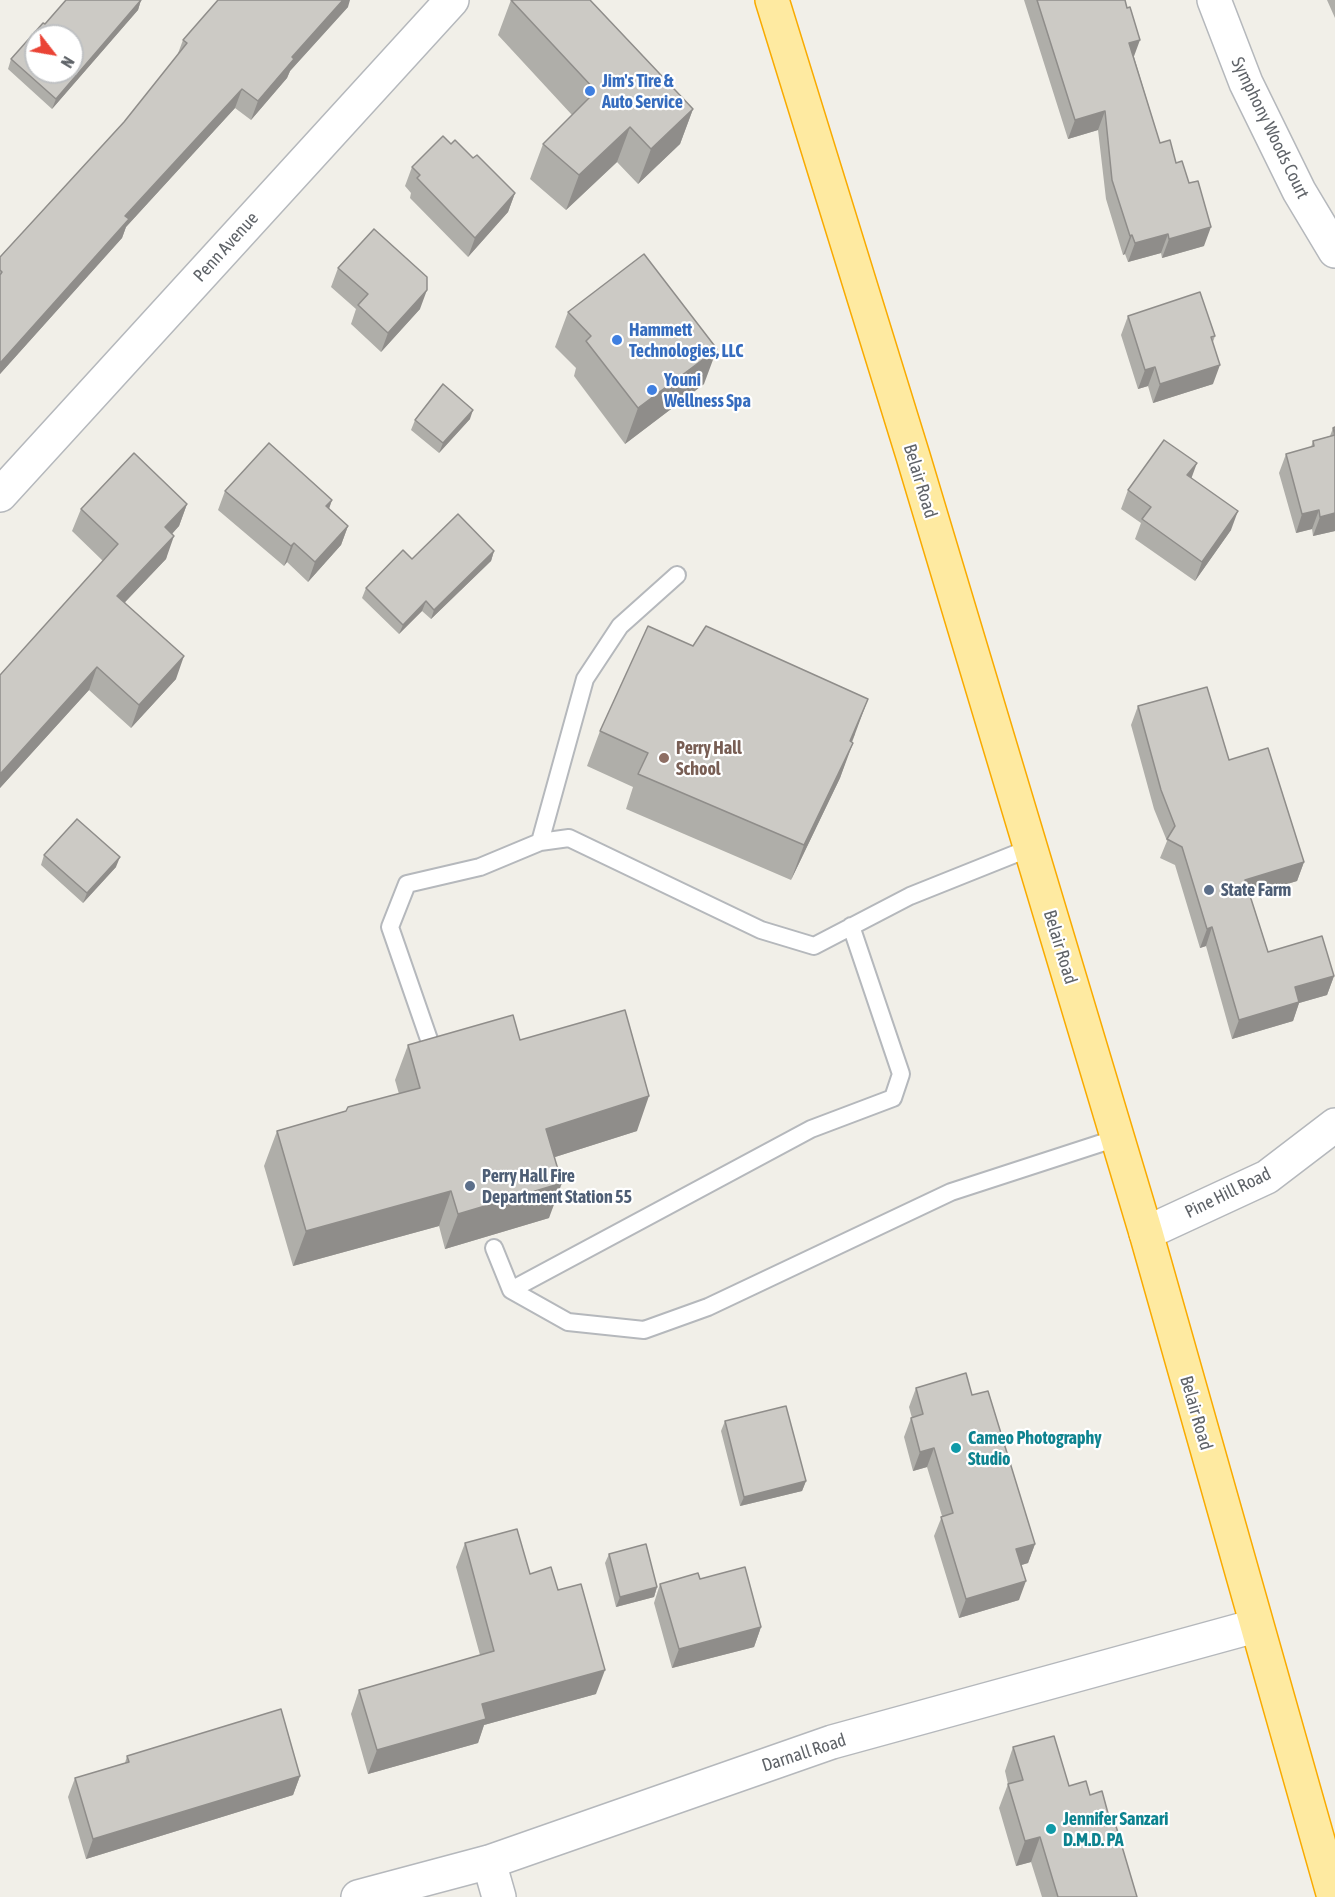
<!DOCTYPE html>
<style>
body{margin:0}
#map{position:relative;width:1335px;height:1897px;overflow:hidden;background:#f1efe8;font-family:"Asap Condensed",sans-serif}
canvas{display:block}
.north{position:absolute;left:24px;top:24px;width:60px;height:60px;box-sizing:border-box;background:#fff;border:2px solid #bfc1c3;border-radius:50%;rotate:121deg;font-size:16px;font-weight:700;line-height:24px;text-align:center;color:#5f6368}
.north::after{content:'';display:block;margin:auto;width:21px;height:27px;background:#ea4335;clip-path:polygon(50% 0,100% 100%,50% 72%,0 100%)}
</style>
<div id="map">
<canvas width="1335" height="1897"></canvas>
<div class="north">N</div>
</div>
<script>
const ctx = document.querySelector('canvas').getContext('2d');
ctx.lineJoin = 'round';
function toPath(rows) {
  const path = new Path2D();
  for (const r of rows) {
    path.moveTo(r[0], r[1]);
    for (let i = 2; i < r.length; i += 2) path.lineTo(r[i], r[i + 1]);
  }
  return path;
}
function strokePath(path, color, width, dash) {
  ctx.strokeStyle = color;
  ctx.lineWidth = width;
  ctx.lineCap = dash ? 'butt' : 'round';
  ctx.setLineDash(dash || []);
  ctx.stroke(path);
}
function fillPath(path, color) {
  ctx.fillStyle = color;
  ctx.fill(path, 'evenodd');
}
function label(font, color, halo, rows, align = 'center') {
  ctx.font = font + ' "Asap Condensed",sans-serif';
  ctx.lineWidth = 4.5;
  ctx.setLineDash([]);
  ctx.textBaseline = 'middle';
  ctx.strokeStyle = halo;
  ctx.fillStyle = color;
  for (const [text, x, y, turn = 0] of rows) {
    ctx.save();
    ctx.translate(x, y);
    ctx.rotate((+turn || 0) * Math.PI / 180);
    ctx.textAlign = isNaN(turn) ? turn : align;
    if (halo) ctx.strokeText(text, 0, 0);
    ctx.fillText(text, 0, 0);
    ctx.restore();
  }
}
const service = toPath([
 [540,842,585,679,620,626,677,575],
 [433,1051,390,927,407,884,480,867,540,842,569,838,761,930,814,946,910,896,1030,848],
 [494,1248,511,1290,568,1322,644,1330,708,1307,951,1192,1117,1138],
 [511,1290,811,1129,893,1098,901,1074,851,926]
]);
const minor = toPath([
 [1214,0,1246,83,1299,191,1335,251],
 [0,495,452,0],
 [1146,1233,1267,1177,1335,1125],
 [489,1862,499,1897],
 [358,1897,489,1862,832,1742,1255,1626]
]);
const trunk = toPath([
 [772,0,913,456,1146,1233,1334,1897]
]);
strokePath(service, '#b5b8bc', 20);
strokePath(minor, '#b5b8bc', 36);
strokePath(trunk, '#f9ab00', 36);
strokePath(service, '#fff', 16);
strokePath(minor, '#fff', 33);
strokePath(trunk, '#feeaa1', 33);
fillPath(toPath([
 [141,0,138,10,52,109,8,69,11,59,45,24],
 [511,0,693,109,680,144,638,184,617,162,566,210,530,179,543,144,572,115,498,35],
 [1024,0,1125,0,1134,57,1160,143,1176,163,1204,246,1162,258,1161,253,1128,262,1125,254,1123,255,1106,199,1098,130,1068,139],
 [1327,0,1335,0,1335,18],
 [348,7,290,71,287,78,251,120,235,108,126,227,122,238,0,374,0,257,124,122,177,56,183,40],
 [451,144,473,158,515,193,508,212,468,257,410,198,411,193,405,186,412,167],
 [338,268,420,309,381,352,351,324,356,309,331,287],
 [568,312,704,384,625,444,574,376,576,368,555,347],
 [1128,316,1215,336,1213,342,1213,384,1153,403,1148,386,1138,389,1121,335],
 [470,419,439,453,411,430,415,420],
 [1335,427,1335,531,1313,536,1312,529,1296,533,1279,473,1286,454,1311,447,1313,441,1330,436,1333,428],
 [1191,478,1231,530,1195,581,1135,539,1141,523,1121,509,1128,490],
 [225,491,332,500,329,509,348,526,341,545,308,582,287,562,284,566,218,510],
 [187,504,179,526,172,534,166,559,125,602,176,679,131,728,89,690,0,788,0,675,103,561,72,531,81,509],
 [494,551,491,561,431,619,422,611,399,634,362,598,366,588,412,559],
 [1138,706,1229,760,1304,862,1297,881,1250,895,1268,952,1334,976,1327,995,1299,1003,1293,1021,1232,1039,1206,946,1200,948,1175,865,1160,858,1167,841,1154,809,1131,725],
 [600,731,855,734,840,778,791,880,626,809,633,787,587,766],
 [44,855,116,867,83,903,41,865],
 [520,1040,637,1131,555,1157,549,1218,445,1249,439,1226,293,1266,264,1166,277,1131,346,1111,399,1094,395,1080,408,1045],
 [916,1388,972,1395,1035,1544,1028,1563,1021,1565,1019,1600,959,1618,934,1536,942,1516,927,1467,913,1471,904,1437,911,1418,912,1418,909,1407],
 [725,1421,806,1481,802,1491,740,1506,721,1431],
 [465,1543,530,1574,558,1590,596,1694,484,1725,478,1743,368,1774,351,1714,359,1690,480,1655,456,1567],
 [609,1554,657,1587,654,1597,616,1607,605,1563],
 [700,1579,761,1627,754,1647,672,1668,654,1603,660,1584],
 [1013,1747,1069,1786,1090,1795,1109,1817,1137,1897,1042,1897,1031,1862,1016,1866,999,1808,1008,1784,1005,1771],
 [127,1756,300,1776,293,1795,86,1859,68,1797,75,1778,125,1763]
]), '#afaea9');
fillPath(toPath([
 [141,0,138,10,52,109,56,99],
 [343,0,350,0,348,7,290,71,287,78,251,120,258,101,292,57],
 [1140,40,1133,59,1129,43],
 [242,89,235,108,126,227,122,238,0,374,0,363,125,216],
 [693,109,680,144,638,184,651,149],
 [1105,111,1098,130,1068,139,1075,120],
 [630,127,617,162,566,210,579,175],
 [515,193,508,212,468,257,475,238],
 [1211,227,1204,246,1162,258,1169,239],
 [1168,234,1161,253,1128,262,1135,243],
 [1132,235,1125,254,1123,255,1130,236],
 [427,290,420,309,381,352,388,333],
 [717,349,704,384,625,444,638,408],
 [1220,365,1213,384,1153,403,1160,384],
 [1155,367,1148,386,1138,389,1145,370],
 [473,410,470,419,439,453,443,443],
 [1197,463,1190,482,1187,475],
 [332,500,325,519,326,506],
 [187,504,179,526,157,550,165,527],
 [1319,510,1312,529,1296,533,1302,514],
 [1238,511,1231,530,1195,581,1202,562],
 [1335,513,1335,531,1313,536,1320,517],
 [348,526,341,545,308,582,315,562],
 [174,536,166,559,109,619,117,596],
 [294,543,287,562,284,566,291,546],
 [494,551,491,561,431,619,434,610],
 [426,601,422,611,399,634,403,625],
 [184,656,176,679,131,728,139,705],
 [97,667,89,690,0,788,0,774],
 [868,699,855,734,837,776,850,741],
 [853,743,840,778,791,880,804,845],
 [120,857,116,867,83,903,87,893],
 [1304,862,1297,881,1238,899,1245,880],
 [1212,927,1206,946,1200,948,1207,929],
 [1334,976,1327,995,1299,1003,1293,1021,1232,1039,1239,1020,1295,987],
 [649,1096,637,1131,533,1164,546,1129],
 [562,1183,549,1218,445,1249,458,1214],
 [451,1191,439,1226,293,1266,306,1231],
 [934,1448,927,1467,913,1471,920,1452],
 [806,1481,802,1491,740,1506,744,1497],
 [1035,1544,1028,1563,1009,1569,1016,1549],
 [1026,1581,1019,1600,959,1618,966,1599],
 [657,1587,654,1597,616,1607,620,1597],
 [761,1627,754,1647,672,1668,679,1649],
 [605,1670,596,1694,484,1725,478,1743,368,1774,377,1750,482,1704],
 [300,1776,293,1795,86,1859,93,1839],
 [1040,1837,1031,1862,1016,1866,1025,1841]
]), '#8f8d8a');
const building = toPath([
 [66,0,141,0,56,99,11,59,43,23,45,24,66,0],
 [36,36,72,36,72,72,36,72,36,36],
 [218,0,343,0,292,57,294,59,258,101,242,89,125,216,129,219,0,363,0,275,2,272,0,270,0,257,124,122,187,43,183,40,218,0],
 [511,0,590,0,693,109,651,149,630,127,579,175,543,144,596,91,511,0],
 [1037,0,1125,0,1127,8,1130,7,1140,40,1129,43,1160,143,1170,140,1176,163,1182,161,1189,183,1198,181,1211,227,1169,239,1168,234,1135,243,1132,235,1130,236,1112,180,1105,111,1075,120,1037,0],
 [443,136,451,144,455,140,473,158,477,155,515,193,475,238,417,178,420,175,412,167,443,136],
 [374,229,427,277,427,290,388,333,358,305,368,294,338,268,374,229],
 [644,254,717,349,638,408,586,341,591,336,568,312,644,254],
 [1200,292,1215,336,1211,337,1220,365,1160,384,1155,367,1145,370,1128,316,1200,292],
 [443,384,473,410,443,443,415,420,443,384],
 [1335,427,1335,513,1320,517,1319,510,1302,514,1286,454,1314,446,1313,441,1335,435,1333,428,1335,427],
 [1164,440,1197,463,1187,475,1238,511,1202,562,1142,519,1151,507,1128,490,1164,440],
 [269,443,332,500,326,506,348,526,315,562,294,543,291,546,225,491,269,443],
 [134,453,187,504,165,527,174,536,117,596,184,656,139,705,97,667,0,774,0,675,118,544,81,509,134,453],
 [458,514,494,551,434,610,426,601,403,625,366,588,403,550,412,559,458,514],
 [648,626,693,646,706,626,868,699,850,741,853,743,804,845,638,774,648,753,600,731,648,626],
 [1207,687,1229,760,1268,748,1304,862,1245,880,1268,952,1322,936,1334,976,1295,987,1299,1002,1239,1020,1212,927,1207,929,1182,847,1167,839,1175,826,1161,790,1138,706,1207,687],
 [77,819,120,857,87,893,44,855,77,819],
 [625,1010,649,1096,546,1129,562,1183,458,1214,451,1191,306,1231,277,1131,346,1111,348,1107,420,1088,408,1045,513,1015,520,1040,625,1010],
 [966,1373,972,1395,988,1391,1035,1544,1016,1549,1026,1581,966,1599,941,1517,953,1513,934,1448,920,1452,911,1418,923,1414,916,1388,966,1373],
 [786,1406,806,1481,744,1497,725,1421,786,1406],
 [517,1529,530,1574,551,1567,558,1590,581,1584,605,1670,482,1704,486,1719,377,1750,359,1690,494,1651,465,1543,517,1529],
 [646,1544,657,1587,620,1597,609,1554,646,1544],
 [745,1567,761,1627,679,1649,660,1584,698,1573,700,1579,745,1567],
 [281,1709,300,1776,93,1839,75,1778,129,1762,127,1756,281,1709],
 [1054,1736,1069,1786,1086,1781,1090,1795,1102,1791,1109,1817,1113,1816,1137,1897,1058,1897,1040,1837,1025,1841,1008,1784,1023,1780,1013,1747,1054,1736]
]);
fillPath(building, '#cccac5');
strokePath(building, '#8f8d8a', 1.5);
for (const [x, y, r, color] of [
 [590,91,6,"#3f7fe0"],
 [617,340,6,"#3f7fe0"],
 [652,390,6,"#3f7fe0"],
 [664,758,6,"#8d6e63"],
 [1209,890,6,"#5c6f8a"],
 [470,1186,6,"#5c6f8a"],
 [956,1448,6,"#0f9aa8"],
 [1051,1829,6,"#0f9aa8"]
]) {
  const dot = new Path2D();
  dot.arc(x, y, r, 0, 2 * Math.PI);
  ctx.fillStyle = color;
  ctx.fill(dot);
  strokePath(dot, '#fff', 2);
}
label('bold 18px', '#366cbe', '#fff', [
 ["Jim's Tire &",602,81],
 ["Auto Service",602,102],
 ["Hammett",629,330],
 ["Technologies, LLC",629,351],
 ["Youni",664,380],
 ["Wellness Spa",664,401]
], 'left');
label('18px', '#5f6368', '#fff', [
 ["Symphony Woods Court",1270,128,64],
 ["Penn Avenue",226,247,-48],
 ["Belair Road",920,481,73],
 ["Belair Road",1060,947,73],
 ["Pine Hill Road",1228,1193,-26],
 ["Belair Road",1196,1413,74],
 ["Darnall Road",804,1753,-18]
]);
label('bold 18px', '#785e54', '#fff', [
 ["Perry Hall",676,748],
 ["School",676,769]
], 'left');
label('bold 18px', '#4e5e75', '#fff', [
 ["State Farm",1221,890],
 ["Perry Hall Fire",482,1176],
 ["Department Station 55",482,1197]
], 'left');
label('bold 18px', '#0d838f', '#fff', [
 ["Cameo Photography",968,1438],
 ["Studio",968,1459],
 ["Jennifer Sanzari",1063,1819],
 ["D.M.D. PA",1063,1840]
], 'left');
</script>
